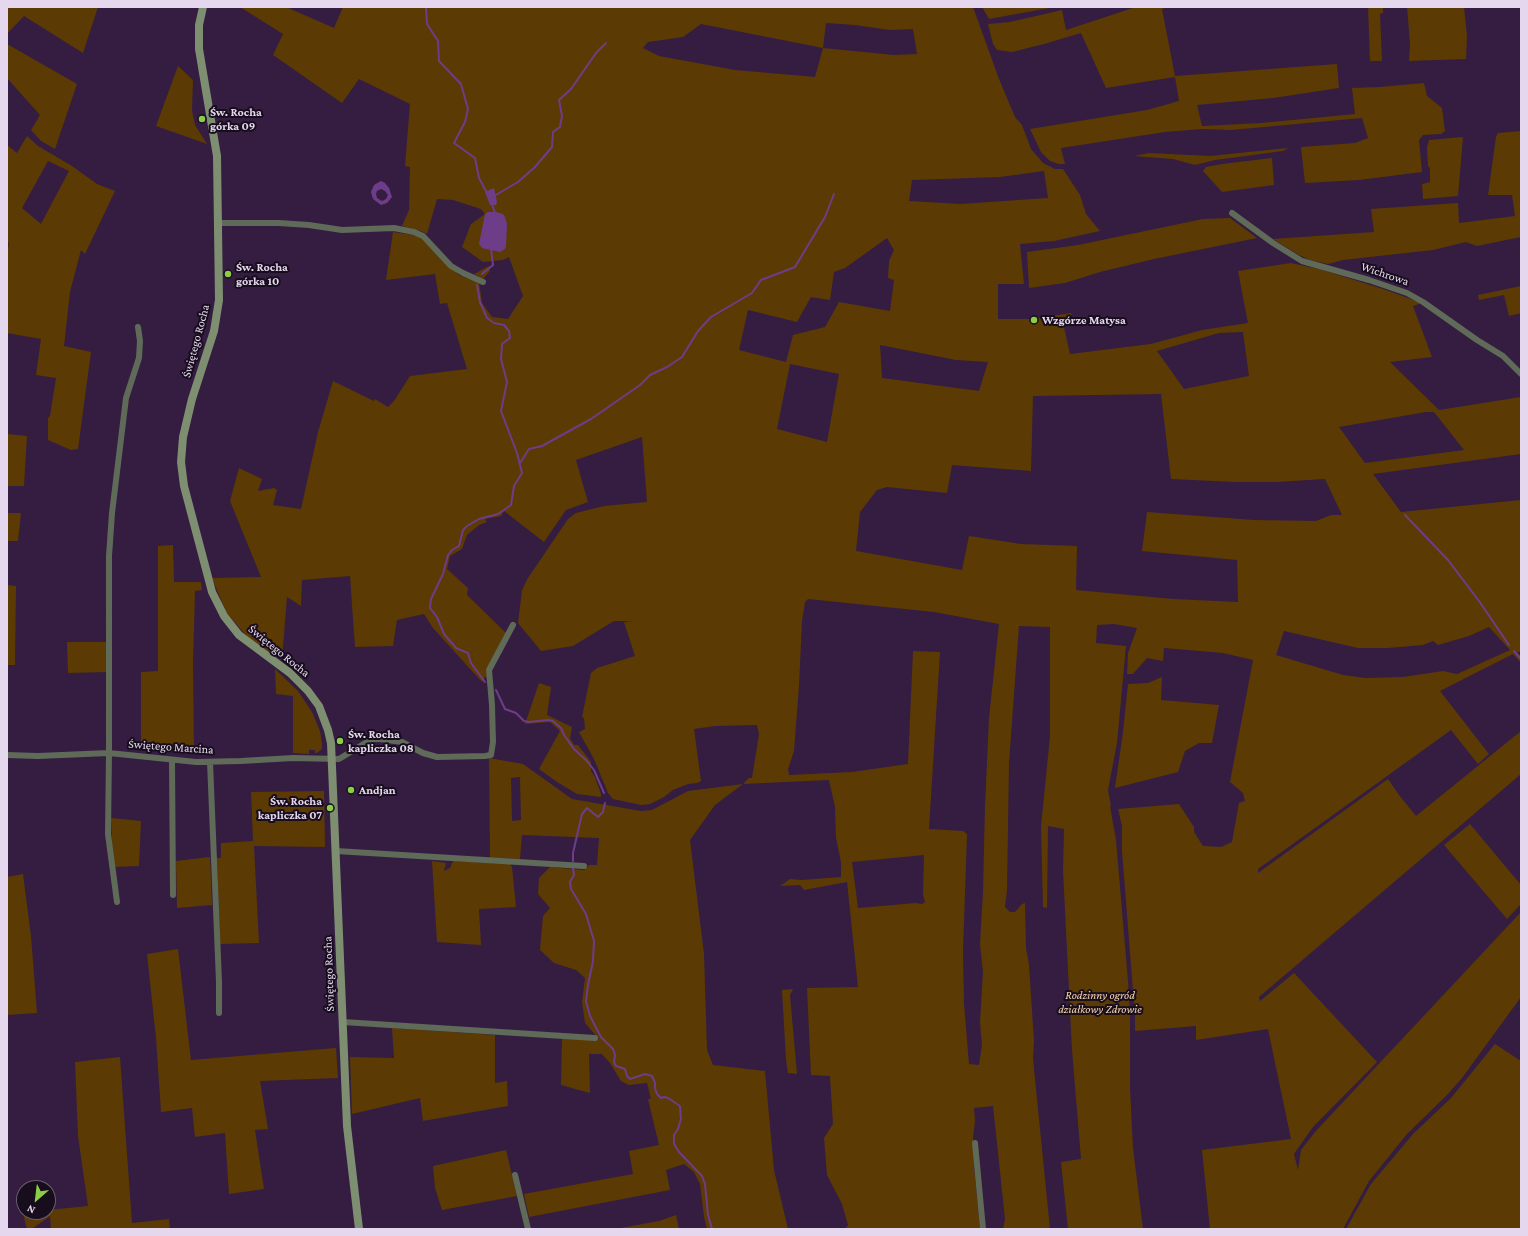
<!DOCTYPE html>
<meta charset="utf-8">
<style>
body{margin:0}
#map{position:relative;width:1528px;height:1236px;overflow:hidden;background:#341d41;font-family:"Crimson Pro",serif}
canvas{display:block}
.frame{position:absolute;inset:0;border:8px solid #e5d7ee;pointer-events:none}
.north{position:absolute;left:16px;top:1180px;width:40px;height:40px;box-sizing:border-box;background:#170d1d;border:1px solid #695e71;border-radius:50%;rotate:208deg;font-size:11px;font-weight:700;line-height:16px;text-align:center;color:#e5d7ee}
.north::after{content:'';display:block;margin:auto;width:14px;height:18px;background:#8bce46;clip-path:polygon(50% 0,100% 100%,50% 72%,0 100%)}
</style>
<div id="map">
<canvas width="1528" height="1236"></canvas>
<div class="frame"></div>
<div class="north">N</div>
</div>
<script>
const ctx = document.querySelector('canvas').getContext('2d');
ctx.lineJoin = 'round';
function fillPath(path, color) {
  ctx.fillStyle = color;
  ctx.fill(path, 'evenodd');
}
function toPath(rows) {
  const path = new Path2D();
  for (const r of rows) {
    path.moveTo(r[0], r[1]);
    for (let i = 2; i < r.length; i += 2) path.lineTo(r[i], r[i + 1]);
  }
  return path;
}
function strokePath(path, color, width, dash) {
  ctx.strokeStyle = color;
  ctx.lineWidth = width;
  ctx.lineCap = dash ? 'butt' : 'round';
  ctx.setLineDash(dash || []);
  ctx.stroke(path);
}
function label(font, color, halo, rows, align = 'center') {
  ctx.font = font + ' "Crimson Pro",serif';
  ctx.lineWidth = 4;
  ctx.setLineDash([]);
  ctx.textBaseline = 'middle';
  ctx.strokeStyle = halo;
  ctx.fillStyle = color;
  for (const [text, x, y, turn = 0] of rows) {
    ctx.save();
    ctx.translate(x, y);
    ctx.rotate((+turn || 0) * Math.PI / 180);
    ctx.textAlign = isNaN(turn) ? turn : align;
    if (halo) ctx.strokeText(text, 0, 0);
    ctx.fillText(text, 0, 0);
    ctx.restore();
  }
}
fillPath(toPath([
 [7,7,98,7,83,53,24,16,7,34],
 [240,7,286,7,334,28,343,7,973,7,999,79,1015,117,1022,125,1031,149,1043,163,1055,169,1063,169,1080,195,1086,214,1100,231,1054,241,1020,244,1024,284,998,284,998,319,1032,319,1071,313,1072,316,1062,318,1070,354,1151,344,1202,330,1248,323,1238,271,1291,263,1319,269,1383,289,1422,303,1413,306,1432,357,1390,362,1439,410,1521,397,1521,454,1373,474,1401,512,1521,500,1521,652,1517,652,1521,657,1521,663,1513,654,1440,691,1489,754,1478,764,1451,730,1258,869,1258,873,1388,779,1399,795,1416,816,1521,731,1521,774,1259,997,1260,1001,1294,973,1377,1062,1313,1127,1294,1154,1298,1170,1301,1150,1315,1132,1521,912,1521,997,1462,1078,1447,1095,1407,1134,1369,1181,1343,1229,1210,1229,1202,1150,1291,1139,1268,1029,1196,1040,1196,1026,1135,1031,1135,1016,1122,851,1122,826,1118,809,1179,804,1194,827,1194,832,1203,846,1221,847,1232,842,1239,803,1245,801,1243,793,1230,782,1253,660,1223,653,1164,648,1163,661,1147,658,1133,674,1127,674,1128,653,1137,628,1114,624,1097,625,1096,643,1126,646,1117,743,1108,790,1111,806,1110,806,1116,840,1128,981,1130,1017,1130,1088,1133,1148,1143,1229,1068,1229,1061,1162,1081,1159,1072,1050,1063,870,1064,829,1048,826,1047,908,1043,907,1041,827,1050,736,1050,627,1019,626,1009,763,1007,890,1005,907,1010,912,1015,912,1022,904,1025,903,1026,948,1029,965,1034,1041,1033,1059,1050,1229,1003,1229,1005,1219,993,1106,974,1108,975,1121,973,1138,974,1167,980,1229,845,1229,848,1225,842,1204,827,1175,824,1138,833,1124,830,1076,811,1075,807,988,858,987,847,882,804,890,800,885,780,886,790,879,802,880,841,877,841,862,836,838,835,807,829,780,743,784,715,805,690,840,704,954,707,1050,713,1065,765,1071,774,1170,788,1229,707,1229,704,1217,700,1184,694,1172,684,1164,666,1170,670,1190,529,1217,524,1194,633,1174,629,1151,659,1145,648,1099,651,1099,647,1083,629,1085,621,1081,610,1063,602,1054,589,1054,590,1093,561,1085,562,1039,599,1039,585,1023,582,1002,585,978,576,970,554,963,540,950,543,916,550,908,538,894,539,878,550,867,584,870,589,865,597,865,599,838,522,835,520,859,490,858,489,758,523,764,572,799,641,811,652,810,688,791,743,784,749,778,752,778,759,734,757,725,715,726,694,729,701,781,697,783,688,784,673,790,664,797,650,804,641,805,613,799,608,793,594,759,579,732,585,729,584,718,582,717,591,673,597,668,635,656,624,622,633,621,614,621,573,646,541,651,518,623,522,590,528,578,568,519,576,513,604,506,647,502,642,437,576,460,588,502,566,510,544,542,504,511,501,516,485,519,487,522,479,525,467,535,462,549,450,556,447,569,468,588,467,595,506,633,487,678,485,677,482,682,433,628,424,614,397,620,393,646,355,647,350,576,302,580,301,606,287,597,282,659,275,653,272,655,259,647,244,633,226,612,212,578,261,577,230,501,239,468,262,479,258,491,274,488,277,490,273,505,301,509,318,432,333,381,374,401,375,399,388,407,394,401,410,376,467,369,447,303,440,304,435,274,386,280,393,232,419,236,447,265,459,275,479,283,482,303,492,317,508,319,523,296,509,257,503,260,483,262,462,247,471,224,485,214,481,209,453,200,437,199,427,234,421,231,402,226,409,210,410,167,405,166,410,104,359,79,342,103,273,55,283,34],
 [826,23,855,25,890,30,913,29,917,54,894,55,823,48],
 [701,24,823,48,815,77,735,70,659,56,643,48,648,42,683,37],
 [1044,171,1048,198,961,204,909,201,912,180,1000,177],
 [887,238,894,250,889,261,888,278,894,280,890,311,839,302,825,327,793,335,786,362,739,350,748,310,797,322,811,297,830,300,834,272,845,268],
 [1243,332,1249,376,1184,389,1157,351,1219,333],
 [880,345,956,360,988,362,979,391,882,378],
 [790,364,839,374,827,442,777,429],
 [1161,394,1171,479,1236,482,1276,482,1325,479,1342,515,1331,515,1316,521,1254,520,1147,512,1142,551,1237,560,1238,602,1173,599,1076,590,1077,546,1021,544,969,536,962,570,856,551,860,512,877,490,887,487,947,493,952,465,1031,471,1033,396],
 [1426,412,1434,412,1464,450,1365,463,1339,427],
 [808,599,934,612,999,624,989,718,985,805,983,892,980,944,983,972,980,1022,982,1045,979,1065,969,1064,964,1004,963,952,967,834,963,831,929,829,940,652,913,651,908,764,852,772,789,775,788,769,794,751,799,686,802,621,805,602],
 [1489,627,1510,650,1457,674,1443,671,1403,677,1365,678,1343,675,1276,655,1284,631,1358,648,1388,648,1423,645,1433,641,1438,645,1469,636],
 [520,777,521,820,512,821,511,778],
 [924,855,923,895,925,902,922,904,916,903,858,908,852,862],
 [982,7,1055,7,989,19],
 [1136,7,1168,7,1162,9,1175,76,1337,64,1339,88,1273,98,1197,105,1202,126,1261,123,1355,114,1352,88,1380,87,1424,83,1427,96,1442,108,1445,131,1441,134,1423,135,1419,140,1422,172,1359,180,1305,183,1301,147,1355,143,1368,138,1362,118,1231,130,1202,129,1165,132,1061,148,1065,164,1059,164,1050,161,1041,152,1030,129,1147,110,1179,101,1175,77,1106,88,1081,33,1044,44,1012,52,997,50,993,44,988,24,1010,22,1062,10,1066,30],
 [1368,7,1383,7,1383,13,1380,14,1382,61,1370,61],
 [1407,7,1464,7,1467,36,1466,59,1409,61,1410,44],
 [7,44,77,84,55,149,41,141,31,130,40,115,7,78],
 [178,66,193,80,192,111,195,125,207,144,156,126],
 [1521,131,1521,237,1477,246,1466,242,1433,250,1343,260,1328,264,1310,260,1299,255,1273,239,1374,232,1371,209,1458,203,1459,223,1515,216,1512,195,1488,195,1496,137,1498,133],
 [27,136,38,146,72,166,97,184,115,191,85,254,81,250,70,292,64,346,91,352,78,449,71,450,48,440,48,418,50,416,56,378,36,375,41,339,7,333,7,255,9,243,7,242,7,145,17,153],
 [48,161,69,171,41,224,22,208],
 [1463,137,1458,196,1423,199,1422,184,1430,182,1430,168,1428,166,1427,147,1429,140],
 [1288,148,1283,151,1215,160,1195,165,1173,159,1134,156,1149,153,1210,156],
 [1272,158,1274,185,1222,192,1203,171,1206,167,1222,164],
 [1230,218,1257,238,1154,259,1100,272,1065,283,1029,288,1027,252,1078,245,1203,219],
 [489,266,490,271,483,279,474,274],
 [1521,286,1521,313,1509,316,1504,295,1479,300,1478,295],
 [7,434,27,436,24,486,7,486],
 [7,513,21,513,18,541,7,541],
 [173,545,174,582,201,582,202,590,195,591,193,663,194,752,172,752,141,750,141,672,158,671,158,546],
 [7,585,16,586,15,665,7,665],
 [67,642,108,642,107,672,68,673],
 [275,669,298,691,312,712,320,731,322,744,322,749,317,753,315,753,315,750,309,750,309,754,293,753,293,696,276,694],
 [1162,677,1161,700,1219,705,1212,743,1199,743,1185,751,1178,772,1115,788,1123,732,1128,684,1148,683],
 [539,683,551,687,547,715,572,727,570,738,574,745,578,745,591,762,591,771,595,777,601,794,601,797,577,794,557,782,539,769,560,731,550,722,525,724],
 [324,791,325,847,254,846,259,943,220,944,217,858,221,858,221,843,253,841,251,792],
 [111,818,141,821,139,866,113,867],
 [1470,824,1521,885,1521,904,1507,919,1444,845],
 [210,857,212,905,177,908,176,861],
 [432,861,446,863,444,871,450,868,453,861,510,864,512,867,516,907,479,909,481,945,437,942],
 [23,874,31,936,37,1013,7,1015,7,877],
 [178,949,191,1060,336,1048,338,1078,260,1081,268,1129,255,1130,264,1189,229,1194,225,1133,195,1137,192,1108,161,1112,156,1038,147,954],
 [793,989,790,995,797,1074,788,1073,786,1060,782,990],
 [392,1028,495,1035,495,1083,507,1081,508,1106,423,1121,420,1098,352,1114,350,1057,394,1058],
 [1495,1044,1521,1061,1521,1229,1346,1229,1371,1184,1413,1134,1451,1098],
 [120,1057,132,1223,169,1219,170,1229,51,1229,50,1216,32,1229,27,1229,23,1214,48,1212,48,1210,88,1206,78,1136,75,1062],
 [506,1150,517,1196,442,1210,435,1188,433,1166],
 [676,1215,679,1229,615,1229,659,1221]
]), '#5c3a04');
fillPath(toPath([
 [381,181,385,183,389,188,392,197,387,203,381,205,373,199,371,192,374,185],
 [381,189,385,191,388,195,386,199,382,201,377,198,376,194,377,191],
 [494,188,497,202,496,205,490,205,485,192],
 [488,212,496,212,503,214,505,217,507,224,506,246,505,249,500,252,482,248,479,244,485,214]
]), '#6e3d89');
strokePath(toPath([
 [426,7,427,24,438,41,439,61,461,84,468,109,465,122,454,143,475,158,479,178,487,193],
 [494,196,518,182,535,167,552,147,553,132,560,127,562,116,559,100,571,89,596,53,606,43],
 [492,204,495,213],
 [482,274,493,265,491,249],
 [477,285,480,302,487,318,494,323,504,325,509,331,510,338,502,344,501,359,507,382,501,411,517,453,522,473,514,486,511,505,498,514,479,519,467,526,463,530,459,546,452,550,448,555,443,574,431,599,430,608,437,617,444,634,456,648,468,653,471,663,485,682],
 [520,463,529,449,542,446,591,419,640,385,650,375,667,367,682,357,698,331,711,317,752,293,761,280,795,267,825,217,834,194],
 [1405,515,1448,560,1479,601,1509,645],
 [1514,651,1521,659],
 [496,690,505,709,516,713,524,721,529,722,548,720,553,721,561,728,564,735,574,749,587,761,594,770,604,793],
 [573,861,573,853,582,814,587,808,598,817,603,812,605,803],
 [573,868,574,875,570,882,571,889,586,914,594,941,593,961,588,985,586,1001,590,1016,601,1037,613,1049,615,1055,614,1062,616,1066,625,1069,627,1076,630,1079,645,1074,652,1076,655,1083,655,1088,657,1094,661,1098,664,1097,668,1098,680,1106,681,1119,678,1129,674,1135,674,1144,679,1152,702,1176,705,1184,708,1215,712,1229]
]), '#6e3d89', 2);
strokePath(toPath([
 [1232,213,1273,243,1302,261,1369,280,1407,293,1423,302,1477,340,1503,356,1521,374],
 [219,223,279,223,309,225,342,230,394,228,414,232,423,236,451,266,463,273,483,282],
 [7,755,38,756,109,753,196,762,241,761,293,758,339,759,367,742,374,739,380,739,402,742,423,753,437,757,485,756,491,755,493,742,492,705,489,670,513,625],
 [172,760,173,895],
 [210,762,219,982,219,1013],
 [336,851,584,866],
 [117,902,108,834,109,753,109,556,112,513,126,398,139,358,140,341,138,327],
 [343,1022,595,1038],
 [975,1143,983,1229],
 [515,1175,528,1229]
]), '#5f6a58', 6);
strokePath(toPath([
 [203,7,199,25,199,49,217,156,219,300,214,331,192,399,183,437,181,462,184,486,212,592,224,616,239,635,290,673,308,691,319,706,328,730,331,743,347,1126,359,1229]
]), '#7e8f71', 8);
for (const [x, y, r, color] of [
 [202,119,4,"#8bce46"],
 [228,274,4,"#8bce46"],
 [1034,320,4,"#8bce46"],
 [340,741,4,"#8bce46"],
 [351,790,4,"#8bce46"],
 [330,808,4,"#8bce46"]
]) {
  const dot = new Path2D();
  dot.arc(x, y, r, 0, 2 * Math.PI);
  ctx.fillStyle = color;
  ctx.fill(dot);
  strokePath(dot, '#170d1d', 1.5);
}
label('bold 12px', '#e5d7ee', '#170d1d', [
 ["Św. Rocha",210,112],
 ["górka 09",210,126],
 ["Św. Rocha",236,267],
 ["górka 10",236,281],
 ["Wzgórze Matysa",1042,320],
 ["Św. Rocha",348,734],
 ["kapliczka 08",348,748],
 ["Andjan",359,790],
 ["Św. Rocha",322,801,"right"],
 ["kapliczka 07",322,815,"right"]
], 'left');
label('12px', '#e5d7ee', '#170d1d', [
 ["Wichrowa",1385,274,19],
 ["Świętego Rocha",196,341,-75],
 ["Świętego Rocha",279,651,39],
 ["Świętego Marcina",171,747,4],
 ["Świętego Rocha",329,974,-92]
]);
label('italic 12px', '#f8d7b0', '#170d1d', [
 ["Rodzinny ogród",1100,995],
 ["działkowy Zdrowie",1100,1009]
]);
</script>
